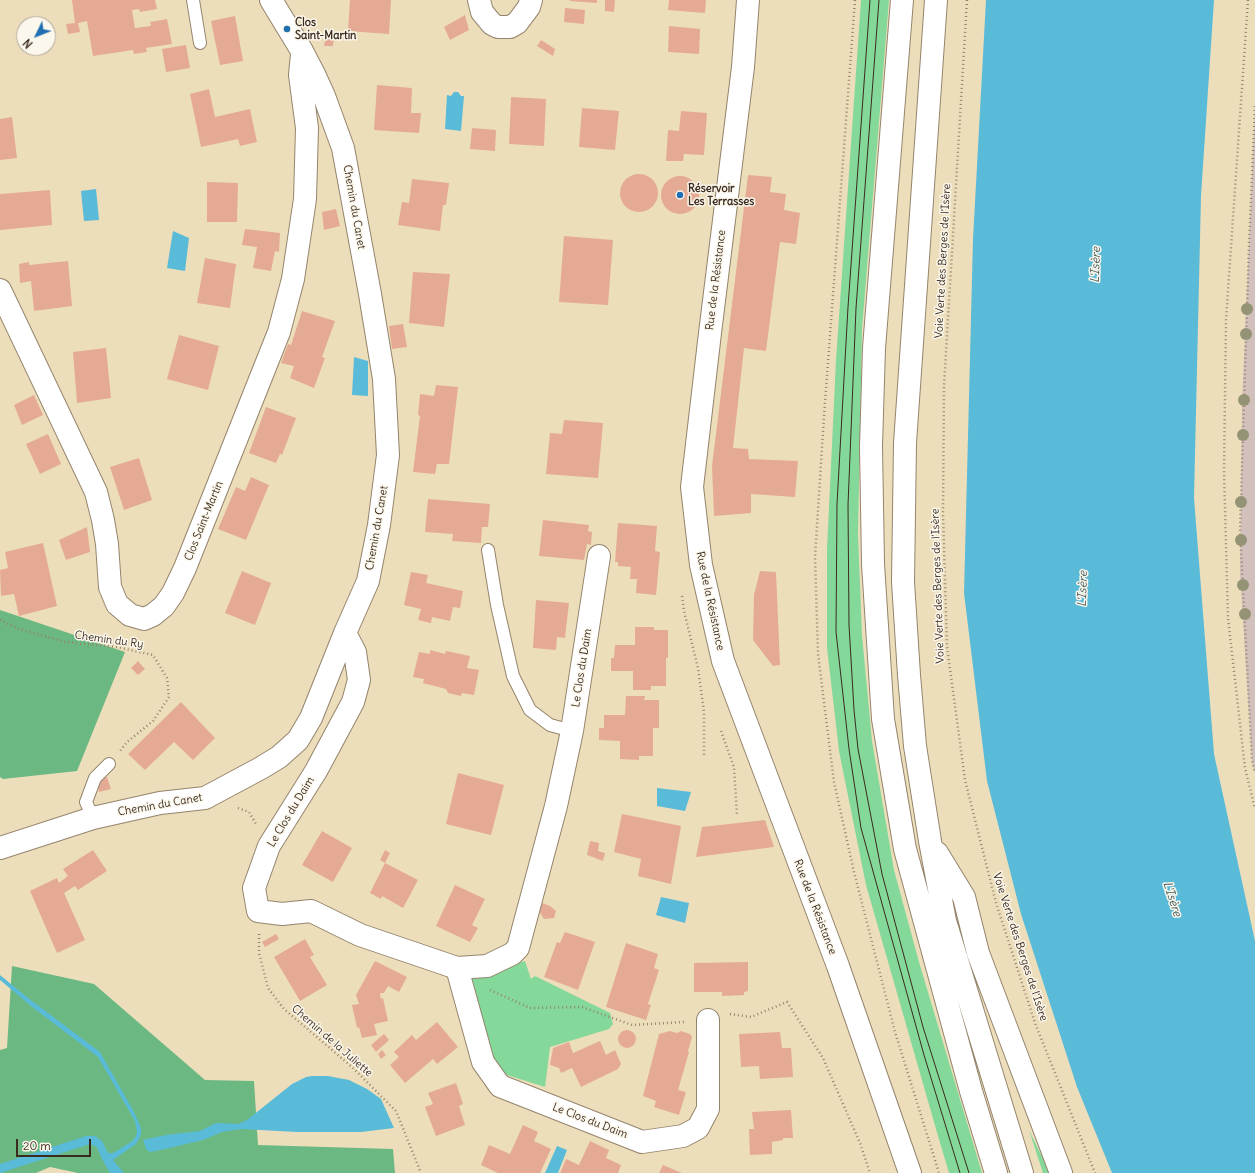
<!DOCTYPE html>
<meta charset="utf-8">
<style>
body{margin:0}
#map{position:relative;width:1255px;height:1173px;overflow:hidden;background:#eddebb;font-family:Delius,sans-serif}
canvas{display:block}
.north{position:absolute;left:16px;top:16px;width:40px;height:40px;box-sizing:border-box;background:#fbf7ec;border:1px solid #aea59a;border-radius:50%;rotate:227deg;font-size:11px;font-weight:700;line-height:16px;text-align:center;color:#3b2a1e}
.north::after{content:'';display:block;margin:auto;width:14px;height:18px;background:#1f6fb2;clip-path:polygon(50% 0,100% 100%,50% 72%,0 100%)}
.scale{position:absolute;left:16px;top:1139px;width:75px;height:18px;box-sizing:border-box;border:2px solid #3b2a1e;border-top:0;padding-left:5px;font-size:12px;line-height:14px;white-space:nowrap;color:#3b2a1e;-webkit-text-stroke:3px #fbf7ec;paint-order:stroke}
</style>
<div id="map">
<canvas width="1255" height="1173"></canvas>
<div class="north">N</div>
<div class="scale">20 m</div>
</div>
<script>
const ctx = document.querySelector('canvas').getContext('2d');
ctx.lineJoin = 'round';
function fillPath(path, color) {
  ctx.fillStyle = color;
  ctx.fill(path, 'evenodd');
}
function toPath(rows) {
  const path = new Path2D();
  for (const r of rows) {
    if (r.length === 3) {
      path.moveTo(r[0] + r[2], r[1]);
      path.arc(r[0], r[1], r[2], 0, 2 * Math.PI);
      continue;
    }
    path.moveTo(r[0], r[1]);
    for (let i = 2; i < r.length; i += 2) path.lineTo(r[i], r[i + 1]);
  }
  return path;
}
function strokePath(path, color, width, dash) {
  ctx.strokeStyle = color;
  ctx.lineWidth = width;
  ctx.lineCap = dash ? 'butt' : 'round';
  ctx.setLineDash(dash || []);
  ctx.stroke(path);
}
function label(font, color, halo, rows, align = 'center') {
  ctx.font = font + ' Delius,sans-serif';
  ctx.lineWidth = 3;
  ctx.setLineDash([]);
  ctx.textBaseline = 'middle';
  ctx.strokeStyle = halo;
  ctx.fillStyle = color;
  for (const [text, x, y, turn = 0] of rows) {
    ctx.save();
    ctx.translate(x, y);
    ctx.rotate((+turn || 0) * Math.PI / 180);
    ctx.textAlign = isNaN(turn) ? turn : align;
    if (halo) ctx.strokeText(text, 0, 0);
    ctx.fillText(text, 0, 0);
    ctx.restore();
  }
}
fillPath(toPath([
 [1255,106,1255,773,1252,761,1240,574,1242,403]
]), '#d1c0bc');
fillPath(toPath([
 [861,0,889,0,862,329,858,534,862,635,872,741,894,870,919,962,982,1173,949,1173,938,1136,866,885,839,751,827,648,827,549,836,360],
 [525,961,531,979,535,976,610,1013,613,1024,609,1029,550,1047,545,1087,507,1075,496,1064,466,977],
 [1029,1130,1050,1173,1043,1173]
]), '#84d89a');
fillPath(toPath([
 [0,610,125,652,77,771,3,779,0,777],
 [12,966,94,984,205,1080,254,1081,258,1145,393,1149,395,1173,78,1173,50,1167,36,1173,0,1173,0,1050,7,1048]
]), '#6bb882');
fillPath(toPath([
 [986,0,1214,0,1201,196,1194,498,1214,754,1255,941,1255,1173,1112,1173,1077,1087,1021,914,987,781,964,593,973,239],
 [454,92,458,92,461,96,464,96,461,131,445,129,447,95,451,96],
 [96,189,99,220,84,221,81,191],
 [173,231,189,238,185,271,167,268],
 [354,357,368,361,368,396,352,395],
 [657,788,691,792,685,811,657,806],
 [661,897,689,903,685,923,656,915],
 [0,975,28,998,100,1052,134,1112,141,1128,141,1135,136,1144,113,1160,124,1173,110,1173,102,1159,97,1147,90,1144,0,1173,0,1164,86,1136,95,1136,98,1138,102,1141,108,1153,113,1153,131,1142,135,1138,137,1132,135,1121,98,1057,31,1006,0,980],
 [312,1076,328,1076,349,1080,367,1089,381,1099,394,1128,361,1132,297,1132,241,1129,222,1132,203,1140,161,1150,150,1152,146,1149,143,1140,166,1135,200,1131,216,1123,238,1124,247,1120,292,1084,306,1077],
 [557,1146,567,1150,558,1173,545,1173]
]), '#5abbd8');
fillPath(toPath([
 [72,0,155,0,157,9,140,12,139,9,132,10,135,28,151,26,150,22,167,19,172,44,146,48,147,52,134,54,133,50,93,56,87,21,78,23,80,32,68,34,66,24,75,23],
 [350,0,391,0,389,34,348,31],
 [570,0,597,0,597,3,570,1],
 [605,0,615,0,614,12,605,11],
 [669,0,706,0,705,13,668,10],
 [565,8,585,10,584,24,564,22],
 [465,15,469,30,450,40,444,27],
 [235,16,243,61,220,65,211,21],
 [669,26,700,29,699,54,668,52],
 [326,35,334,36,333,46,324,46],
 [541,40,555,49,553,56,537,46],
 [186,45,190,68,166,72,162,49],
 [377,85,412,88,411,113,421,113,419,133,374,130],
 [209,89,215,117,250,109,257,142,240,146,238,139,201,147,190,94],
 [511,97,546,99,544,146,509,144],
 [582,108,619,111,615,150,579,147],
 [681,111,707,113,704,155,684,154,683,161,666,161,668,130,679,131],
 [12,117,17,158,0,160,0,119],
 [472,128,496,130,495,151,470,149],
 [639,193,19],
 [748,175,772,177,770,192,786,194,784,210,800,213,796,244,780,242,766,351,744,348,733,448,748,449,749,459,798,461,795,497,751,494,751,513,714,516,712,466],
 [680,195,19],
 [412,179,449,183,446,205,443,205,440,231,398,225,402,202,409,203],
 [207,182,238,183,237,222,207,222],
 [50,190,52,225,0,230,0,194],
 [336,209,340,226,324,230,322,212],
 [245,229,280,233,279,252,275,251,271,271,253,268,257,247,242,245],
 [564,236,613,240,608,305,559,302],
 [205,258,236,264,230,308,197,303],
 [68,261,72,306,34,311,31,281,20,283,19,264,29,262,29,265],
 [413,272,450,274,444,327,409,323],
 [302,311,335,321,322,357,325,358,314,388,290,378,294,366,281,363,288,344,291,345],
 [403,324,407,347,392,349,389,326],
 [179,335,219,346,208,390,167,379],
 [106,348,111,398,77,403,73,352],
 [436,385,458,387,449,464,437,464,435,474,413,472,420,416,418,415,420,394,434,396],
 [34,395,43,415,22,425,14,405],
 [266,407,296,418,282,455,280,454,276,463,249,453],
 [564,420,603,423,598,478,546,474,550,433,562,434],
 [48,434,61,464,40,474,26,444],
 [139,458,152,500,124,510,110,467],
 [251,477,269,485,246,540,218,529,236,487,245,491],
 [428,499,490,504,488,527,482,527,481,543,452,541,453,534,425,532],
 [543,520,589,525,588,531,592,532,591,545,587,544,584,560,539,556],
 [618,523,657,526,655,551,660,552,656,595,636,593,637,579,630,579,631,567,618,566,618,562,615,562],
 [87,527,90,552,66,560,59,540],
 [43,543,57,606,19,616,14,594,1,596,0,570,8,568,5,552],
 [242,571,271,583,255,625,225,613],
 [760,571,776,572,780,665,773,666,753,640,754,595],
 [411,572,428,575,426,583,463,591,460,608,453,607,450,621,432,617,431,623,418,620,421,609,404,605],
 [536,600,569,603,565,638,557,637,556,650,533,648],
 [635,627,654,627,654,630,668,630,668,658,666,658,666,686,651,686,651,690,633,690,633,671,611,671,611,658,614,658,615,645,635,645],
 [430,650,445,654,446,651,470,656,467,668,479,670,474,695,462,693,461,696,448,693,446,689,423,683,424,679,413,677,419,652,430,654],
 [138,661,145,669,138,675,131,668],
 [626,696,645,696,644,700,659,700,659,728,653,728,653,756,639,756,639,760,620,759,620,741,599,740,599,728,604,728,604,715,625,715],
 [181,702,215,738,193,760,174,742,145,770,128,754],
 [458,773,504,785,491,835,446,824],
 [107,777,111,789,99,792,97,780],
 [622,814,681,826,671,884,638,876,641,859,614,852],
 [765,820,774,847,696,857,702,827],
 [322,831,352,848,333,882,302,865],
 [590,841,599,843,598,851,605,853,603,861,587,855],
 [93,850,107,871,78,890,75,886,64,893,85,940,57,953,30,891,57,878,59,883,68,876,63,869],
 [385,850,390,853,385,863,418,880,403,908,382,896,381,899,370,893,385,863,380,860],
 [455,885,485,899,472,925,478,928,470,942,436,926],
 [542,903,550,906,556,911,554,918,544,919,539,911],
 [565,932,595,942,578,990,544,977,557,942,560,943],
 [276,934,279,939,265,947,262,942],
 [305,939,314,955,310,957,327,985,300,1001,274,957],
 [626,943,658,954,654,968,659,970,648,1004,651,1005,646,1020,606,1007],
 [375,961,407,977,399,992,388,986,384,993,380,993,381,999,383,998,388,1021,374,1024,377,1035,362,1038,359,1027,357,1028,352,1005,359,1004,356,995],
 [748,962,748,991,744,992,744,995,722,996,722,992,694,992,694,963],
 [437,1022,458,1047,437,1064,433,1059,405,1083,390,1065,399,1057,394,1052,412,1035,416,1040],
 [627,1039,9],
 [670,1031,677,1033,681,1031,690,1034,692,1037,688,1051,689,1052,678,1090,686,1092,679,1115,654,1107,656,1101,643,1096,659,1034],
 [780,1032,782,1048,791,1048,793,1077,760,1079,759,1066,741,1067,739,1034],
 [384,1034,389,1040,376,1052,371,1045],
 [600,1041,606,1055,615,1050,621,1064,618,1069,581,1087,572,1068,561,1073,559,1068,550,1065,553,1048,569,1042,573,1053],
 [382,1050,386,1055,381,1059,378,1054],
 [456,1083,463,1104,459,1106,465,1125,436,1136,425,1107,433,1104,428,1093],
 [791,1110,793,1138,783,1138,783,1140,772,1142,772,1154,750,1155,749,1129,754,1129,752,1112],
 [523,1125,538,1132,534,1141,551,1149,540,1173,498,1173,481,1165,489,1145,510,1154],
 [590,1141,609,1150,606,1158,621,1165,618,1173,560,1173,566,1159,579,1165],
 [663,1165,682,1173,659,1173]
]), '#e5aa94');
const service = toPath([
 [193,0,200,43],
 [488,550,497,605,513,676,530,710,550,725,572,731],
 [93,818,86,802,95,778,109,764]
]);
const minor = toPath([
 [479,0,482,12,492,24,498,27,510,27,517,23,529,7,531,0],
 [0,290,96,492,103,520,107,544,110,587,117,604,130,615,144,619,153,615,164,606,173,593,185,568,279,332,293,279,305,199,307,128,300,75,302,54],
 [345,633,355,652,359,680,353,702,316,771,269,846,254,888,258,911,282,914,311,911,360,935,457,968,483,1062,500,1086,642,1142,683,1136,698,1128,708,1109,708,1020],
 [0,848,93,818,160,803,205,798,261,768,279,757,298,740,311,718,345,633,368,581,379,525,388,455,384,379,370,294,343,148,324,96,314,74,302,51,271,0],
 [457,968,487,966,512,954,518,948,556,806,572,731,599,556]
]);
const tertiary = toPath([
 [748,0,743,67,710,333,692,487,701,565,723,661,838,966,910,1173]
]);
const trunk = toPath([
 [902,0,874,348,871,446,873,564,883,719,905,849,971,1091,996,1173],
 [936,0,905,443,903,582,909,675,915,746,930,841,945,921,1022,1173],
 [937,853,964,897,978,953,1061,1173]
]);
strokePath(service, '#94846c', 14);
strokePath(minor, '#94846c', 24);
strokePath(tertiary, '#94846c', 24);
strokePath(trunk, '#94846c', 24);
strokePath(toPath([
 [855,0,824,416,815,557,818,654,834,782,854,872,895,1032,939,1173],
 [967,0,944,386,943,514,947,647,965,780,996,903,1035,1023,1095,1173],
 [1248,0,1226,320,1224,471,1228,618,1245,768,1255,809],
 [1255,106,1249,243,1240,531,1252,761,1255,773],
 [682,596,684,611,698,668,704,712,704,757],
 [0,620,19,629,66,642,117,647,153,655,167,678,169,697,153,721,127,742,120,751],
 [721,731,734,767,737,815],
 [238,808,249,812,256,824],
 [259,934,259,953,268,988,284,1009,352,1067,396,1111,421,1173],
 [490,990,530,1008,582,1007,632,1025,684,1022],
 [730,1014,751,1017,787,1002,823,1058,860,1143,870,1173]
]), '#94846c', 2.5, [1, 3]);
strokePath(service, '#fff', 12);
strokePath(minor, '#fff', 22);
strokePath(tertiary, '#fff', 22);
strokePath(trunk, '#fff', 22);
strokePath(toPath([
 [870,0,848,307,837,504,836,632,849,749,861,828,924,1055,960,1173],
 [879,0,856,308,848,505,849,625,854,710,858,749,882,874,923,1027,969,1173]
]), '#3b2a1e', 1);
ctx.fillStyle = '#959376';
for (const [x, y] of [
 [1247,309],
 [1246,334],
 [1244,400],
 [1243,435],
 [1241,502],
 [1241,540],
 [1243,585],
 [1245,614]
]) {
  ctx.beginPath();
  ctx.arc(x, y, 6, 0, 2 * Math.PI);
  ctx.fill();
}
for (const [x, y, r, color] of [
 [287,29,4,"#1f6fb2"],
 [680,195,4,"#1f6fb2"]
]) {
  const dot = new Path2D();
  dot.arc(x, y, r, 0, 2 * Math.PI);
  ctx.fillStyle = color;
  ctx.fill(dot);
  strokePath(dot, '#fbf7ec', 1.5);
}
label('bold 11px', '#3b2a1e', '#fbf7ec', [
 ["Clos",295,23],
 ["Saint-Martin",295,36],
 ["Réservoir",688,189],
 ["Les Terrasses",688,202]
], 'left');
label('11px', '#3b2a1e', '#fbf7ec', [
 ["Chemin du Canet",354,207,80],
 ["Voie Verte des Berges de l'Isère",943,261,-87],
 ["Rue de la Résistance",716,280,-83],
 ["Clos Saint-Martin",204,521,-68],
 ["Chemin du Canet",377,528,-80],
 ["Voie Verte des Berges de l'Isère",938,586,-92],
 ["Rue de la Résistance",710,601,78],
 ["Chemin du Ry",109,640,8],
 ["Le Clos du Daim",582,668,-81],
 ["Chemin du Canet",160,805,-10],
 ["Le Clos du Daim",291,812,-59],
 ["Rue de la Résistance",815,907,69],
 ["Voie Verte des Berges de l'Isère",1020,947,72],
 ["Chemin de la Juliette",332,1041,41],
 ["Le Clos du Daim",590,1121,21]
]);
label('italic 12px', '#465d5f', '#fbf7ec', [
 ["L'Isère",1096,265,-88],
 ["L'Isère",1083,589,-88],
 ["L'Isère",1172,899,72]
]);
</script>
